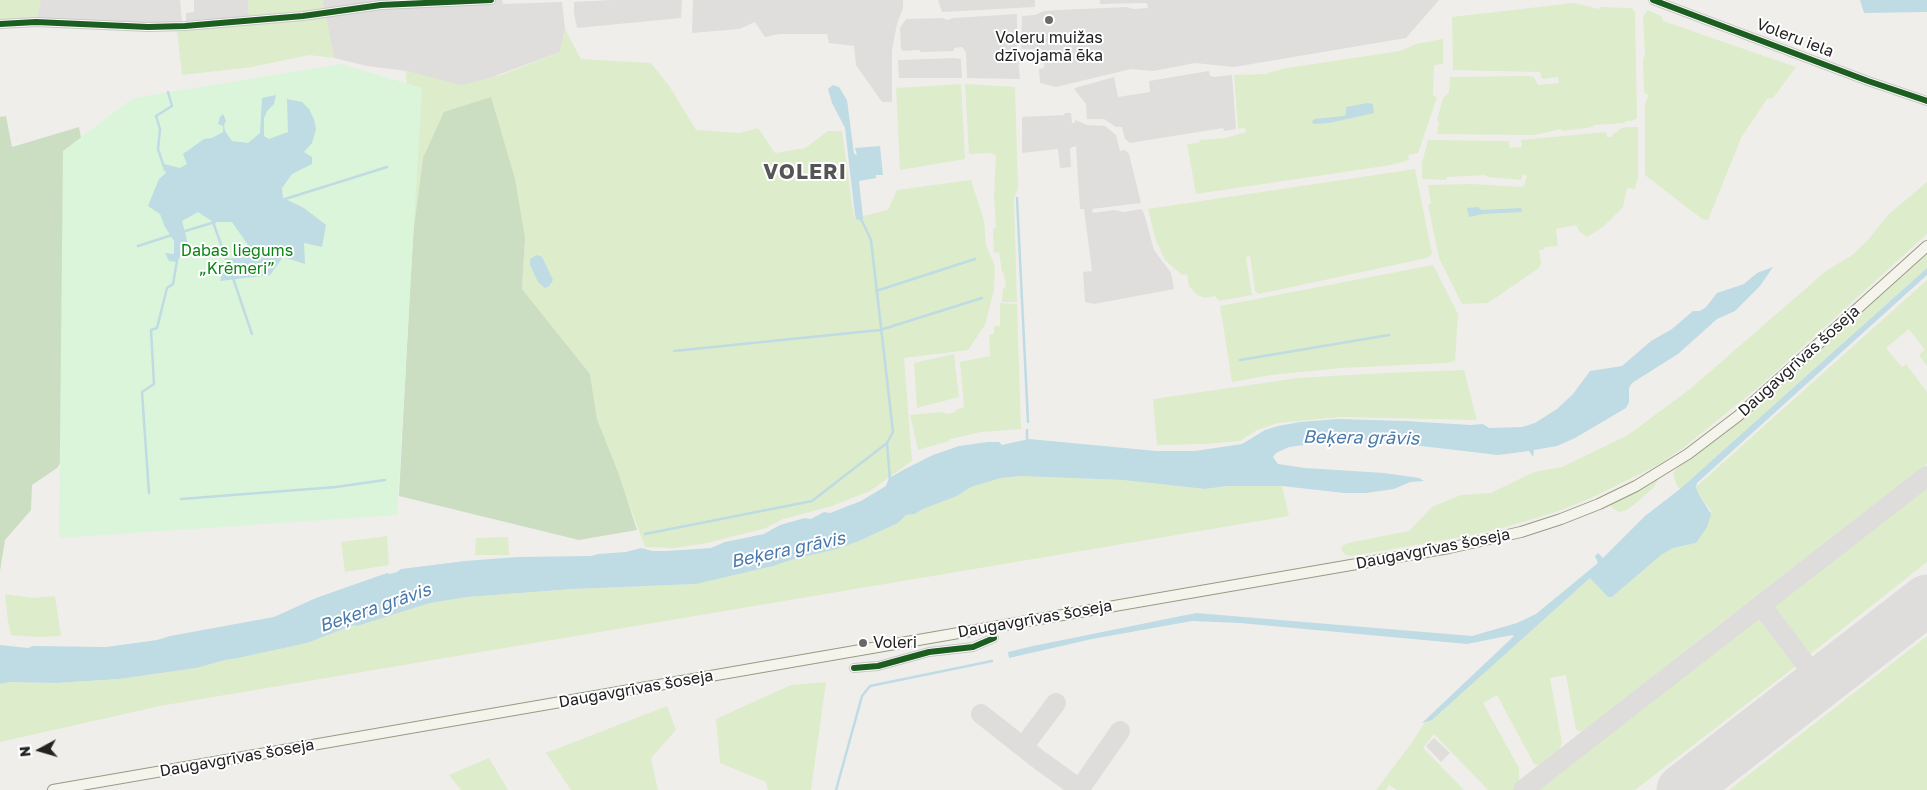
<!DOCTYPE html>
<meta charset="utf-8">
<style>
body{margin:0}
#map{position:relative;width:1927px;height:790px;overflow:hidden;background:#f0eeeb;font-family:"Golos Text",sans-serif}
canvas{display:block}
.north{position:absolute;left:15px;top:725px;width:50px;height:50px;-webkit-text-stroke:4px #fff;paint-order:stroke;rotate:264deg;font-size:14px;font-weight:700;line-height:20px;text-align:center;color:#222}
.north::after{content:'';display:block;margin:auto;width:18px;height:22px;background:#222;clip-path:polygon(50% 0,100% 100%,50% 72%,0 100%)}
</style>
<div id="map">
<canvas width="1927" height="790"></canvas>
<div class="north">N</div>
</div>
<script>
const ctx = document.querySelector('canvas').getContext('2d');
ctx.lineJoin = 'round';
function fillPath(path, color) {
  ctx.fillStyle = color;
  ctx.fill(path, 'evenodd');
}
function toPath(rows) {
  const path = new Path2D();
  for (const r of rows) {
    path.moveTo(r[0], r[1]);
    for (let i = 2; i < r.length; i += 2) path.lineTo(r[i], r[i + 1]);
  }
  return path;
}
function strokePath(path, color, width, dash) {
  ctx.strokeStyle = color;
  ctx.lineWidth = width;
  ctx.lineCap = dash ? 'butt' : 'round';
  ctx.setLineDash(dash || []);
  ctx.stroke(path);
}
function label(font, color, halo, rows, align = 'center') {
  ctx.font = font + ' "Golos Text",sans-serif';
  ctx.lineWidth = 4;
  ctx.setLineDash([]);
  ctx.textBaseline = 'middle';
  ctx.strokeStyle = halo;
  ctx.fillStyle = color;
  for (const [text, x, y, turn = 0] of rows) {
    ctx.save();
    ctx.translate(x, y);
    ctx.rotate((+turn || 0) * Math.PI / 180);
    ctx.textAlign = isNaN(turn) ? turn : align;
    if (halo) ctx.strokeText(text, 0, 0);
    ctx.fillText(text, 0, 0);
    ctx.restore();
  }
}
fillPath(toPath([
 [194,0,248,0,249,16,186,21,186,13,194,12],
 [322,0,502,0,503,4,562,2,565,29,560,52,465,87,406,71,367,66,334,58],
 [612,0,682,0,681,18,577,28,574,13,574,2],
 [693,0,903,0,903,8,897,24,892,50,892,102,882,102,856,65,854,46,829,43,827,34,779,34,765,37,755,22,739,29,692,33],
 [938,0,1035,0,1035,7,942,12],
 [1100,0,1439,0,1406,38,1234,67,1195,63,1153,71,1131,69,1056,87,1040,83,1039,69,1044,68,1046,50,1021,49,1022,16,1035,15,1044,11,1058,10,1127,7,1133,9,1148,8,1147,3,1100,4],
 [1017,14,1017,49,1020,79,967,78,966,52,962,47,954,48,954,51,920,52,920,50,903,51,901,49,900,28,906,19,943,18,947,20,953,18],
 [955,58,961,59,962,78,899,78,898,60],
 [1209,71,1210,76,1215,77,1232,75,1236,129,1224,131,1223,128,1130,143,1125,139,1122,127,1116,127,1104,119,1087,119,1086,104,1075,90,1075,88,1114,77,1118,97,1150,92,1149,81],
 [1065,113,1071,113,1072,123,1075,123,1075,120,1087,125,1105,126,1116,135,1120,151,1125,150,1129,154,1141,203,1092,209,1093,213,1114,210,1124,212,1141,209,1144,213,1154,250,1171,273,1174,289,1094,304,1085,302,1083,272,1092,271,1084,209,1080,209,1076,146,1070,148,1071,167,1060,168,1058,149,1022,153,1022,117,1064,115]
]), '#dfdedc');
fillPath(toPath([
 [1434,738,1450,753,1441,762,1426,746]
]), '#e0deda');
fillPath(toPath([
 [0,0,41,0,41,2,37,18,0,21],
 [248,0,322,0,324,9,249,16],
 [1574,3,1599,9,1600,7,1631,8,1635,12,1637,118,1631,121,1625,121,1625,123,1593,125,1593,127,1562,131,1561,129,1534,135,1437,134,1439,122,1437,120,1443,98,1449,93,1450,77,1528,76,1534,77,1538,85,1559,83,1558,77,1542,79,1540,72,1453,70,1452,17],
 [1648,10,1661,16,1663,21,1796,67,1773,98,1767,99,1741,138,1708,220,1702,219,1645,175,1645,103,1649,95,1644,93,1643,59,1645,55,1643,17],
 [326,16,334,58,309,55,252,67,182,75,177,31,276,23],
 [565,29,581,59,651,63,670,87,696,130,740,133,758,128,775,153,805,148,828,131,842,131,854,218,888,210,897,190,971,180,984,221,986,245,995,266,994,290,985,325,968,350,904,358,912,461,870,491,832,506,783,519,766,528,707,543,675,548,645,547,597,419,590,374,522,289,525,238,423,158,413,234,406,71,461,85,504,74,560,52],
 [1443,39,1443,64,1434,65,1433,96,1437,97,1418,153,1408,155,1409,160,1391,165,1196,194,1187,144,1199,143,1200,140,1225,138,1246,132,1245,128,1238,129,1234,75,1267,74,1267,73,1287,68,1400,51,1416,44],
 [961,84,965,159,900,170,896,88],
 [965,84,1015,87,1018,189,1014,198,1017,302,1002,302,1003,289,1006,287,1004,274,1002,272,999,252,994,253,993,229,996,228,994,197,996,155,993,155,993,153,969,154],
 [1625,127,1638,127,1638,177,1635,189,1627,188,1623,207,1603,227,1587,237,1579,231,1576,225,1556,229,1558,246,1545,247,1543,250,1539,250,1541,263,1539,268,1488,303,1462,304,1439,258,1428,205,1431,204,1428,185,1472,184,1521,187,1524,186,1527,176,1523,174,1521,180,1488,177,1485,175,1447,177,1446,180,1422,179,1422,163,1428,140,1509,141,1510,148,1522,147,1521,140,1606,132,1607,137,1612,137,1613,134,1618,131,1618,130],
 [1415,169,1432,254,1427,258,1259,294,1255,291,1250,256,1246,257,1252,295,1219,301,1215,296,1205,298,1197,295,1189,286,1187,274,1182,275,1165,260,1156,241,1148,209],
 [1927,182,1927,234,1761,385,1683,448,1658,465,1591,498,1556,512,1499,529,1467,536,1352,556,1346,555,1342,551,1341,547,1348,543,1409,531,1432,507,1461,495,1491,493,1534,472,1562,467,1628,435,1690,389,1826,271,1851,256,1867,241,1889,214],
 [1927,251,1927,268,1680,489,1677,486,1673,474,1676,469,1765,398],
 [1433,265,1458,314,1455,361,1446,363,1341,368,1271,375,1232,382,1220,306],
 [1927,280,1927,366,1919,355,1925,350,1909,329,1886,348,1902,367,1906,364,1927,392,1927,464,1707,634,1635,691,1587,733,1576,730,1566,675,1550,678,1562,743,1558,753,1541,767,1534,764,1497,695,1483,703,1519,768,1519,785,1513,790,1488,790,1434,734,1423,748,1464,790,1397,790,1389,785,1386,790,1376,790,1410,745,1426,721,1432,720,1590,578,1608,597,1612,597,1661,555,1673,548,1696,543,1711,511,1698,493,1696,487,1697,486],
 [1000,303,1017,304,1021,429,981,432,950,439,949,441,918,450,910,415,943,412,946,414,956,412,955,410,964,407,960,362,990,356,989,335,994,334,994,326,1000,326],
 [954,354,959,397,917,408,914,363],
 [1464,370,1477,420,1342,417,1278,423,1257,430,1240,441,1206,444,1157,445,1153,399,1298,378,1385,373],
 [1021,476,1123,480,1205,489,1227,486,1282,486,1289,516,160,706,0,742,0,684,10,682,56,683,119,679,196,668,224,660,238,658,307,643,346,628,354,625,357,626,430,603,467,597,572,589,696,584,773,566,794,559,837,549,859,541,898,523,906,515,915,514,923,509,957,496,971,487,1001,478],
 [1660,477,1653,488,1635,504,1625,511,1619,512,1611,507,1610,503],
 [1927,483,1927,562,1808,656,1773,610,1773,602],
 [387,536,389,565,345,572,341,542],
 [508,537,509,555,475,555,476,538],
 [5,594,33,598,55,596,61,636,36,637,11,635,8,621],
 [1758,614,1763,617,1800,663,1635,790,1531,790,1752,616],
 [1927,636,1927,790,1729,790],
 [826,682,811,790,768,790,766,782,720,763,716,719,791,685],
 [667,706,676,730,651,758,658,790,571,790,546,753],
 [489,758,508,790,461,790,449,775]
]), '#ddeccb');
fillPath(toPath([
 [491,97,515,179,525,238,522,289,590,374,597,419,619,475,637,530,579,540,399,496,413,234,423,158,444,112],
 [6,116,12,147,79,127,96,215,90,415,57,468,32,485,31,510,5,540,0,571,0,117]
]), '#cbdec1');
fillPath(toPath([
 [341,64,422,88,397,515,59,538,63,151,133,98]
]), '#daf5da');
fillPath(toPath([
 [41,0,180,0,182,22,126,22,37,18]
]), '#e0dfde');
fillPath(toPath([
 [1860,0,1927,0,1927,12,1864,13],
 [833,85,839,87,847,100,854,154,857,155,855,148,880,146,883,175,876,175,876,178,859,181,863,218,862,221,856,219,855,215,845,128,832,103,828,89],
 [276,95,274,104,267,111,264,118,264,136,269,139,288,132,287,99,302,102,309,109,314,119,316,129,312,143,304,152,312,157,312,164,292,174,282,188,283,198,304,208,326,225,322,247,304,243,305,264,283,257,270,275,220,281,226,259,255,255,232,222,213,222,198,212,182,221,188,244,177,262,169,261,165,253,174,254,174,241,165,227,160,214,148,206,159,179,166,173,164,164,180,168,187,164,183,154,204,139,212,138,223,132,223,126,218,124,220,117,223,114,226,121,224,125,225,131,232,141,248,143,260,133,262,98],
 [1368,103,1373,104,1374,113,1329,123,1314,124,1312,122,1314,119,1344,116,1346,114,1346,107],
 [1478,207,1481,210,1521,208,1522,212,1483,214,1469,217,1467,208],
 [537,255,542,257,553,280,549,286,545,288,538,282,530,265,530,259],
 [1773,267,1760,286,1735,311,1717,319,1678,354,1632,383,1629,388,1629,402,1626,408,1575,438,1557,446,1534,450,1533,457,1529,451,1498,455,1370,440,1334,441,1289,447,1276,453,1273,457,1278,464,1305,468,1384,473,1419,478,1424,481,1410,482,1394,489,1366,493,1344,493,1282,486,1227,486,1205,489,1123,480,1021,476,1001,478,971,487,957,496,923,509,915,514,906,515,898,523,859,541,837,549,794,559,773,566,696,584,572,589,467,597,430,603,357,626,354,625,346,628,307,643,238,658,225,660,196,668,119,679,56,683,10,682,0,684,0,645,28,648,33,646,106,647,157,640,170,636,274,617,316,598,387,573,390,574,397,572,401,569,465,561,517,557,591,556,598,554,626,552,641,548,652,551,666,551,711,548,725,542,764,534,780,525,805,518,811,519,824,512,830,513,861,501,886,486,889,478,905,469,933,455,959,446,988,442,999,442,1002,445,1029,439,1156,451,1195,451,1242,444,1265,430,1278,426,1300,422,1339,419,1405,421,1471,425,1483,424,1489,428,1522,427,1535,423,1557,409,1573,394,1590,371,1622,366,1651,341,1672,329,1693,311,1700,311,1706,307,1717,293,1744,284,1757,273],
 [1927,268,1927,275,1697,483,1696,487,1698,493,1711,514,1707,527,1696,543,1673,548,1661,555,1612,597,1608,597,1590,578,1432,720,1422,723,1514,636,1512,635,1467,644,1240,623,1192,621,1092,639,1009,658,1008,652,1033,646,1196,613,1472,636,1517,623,1536,614,1598,563,1595,556,1598,553,1603,558,1645,516,1680,489]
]), '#bfdbe3');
strokePath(toPath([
 [165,170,158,149,160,129,156,116,172,106,168,92],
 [1017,198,1028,422],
 [282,200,387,167],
 [862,221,871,240,893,432,887,443,890,480],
 [213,222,227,261],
 [182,232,215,222],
 [138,246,172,235],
 [233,278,252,334],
 [876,291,975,259],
 [674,351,880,330,982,298],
 [1240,360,1389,335],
 [1027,439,1027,430],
 [149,493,142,392,154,384,151,330,157,328,167,288,173,284,177,261],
 [181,499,336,487,385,480],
 [645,534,812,501,887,443],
 [836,790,862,696,870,686,992,661]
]), '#bfdbe3', 2.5);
strokePath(toPath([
 [1761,605,1820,683],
 [981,714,1038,759,1081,790],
 [1023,747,1056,703],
 [1079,790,1120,731],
 [1523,790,1927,476]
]), '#dedddc', 20);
strokePath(toPath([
 [1682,790,1927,600]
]), '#dedddc', 51);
const street = toPath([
 [1653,0,1868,81,1927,101],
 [0,24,36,22,148,27,185,26,303,16,381,5,491,0],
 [854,668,878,666,929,652,973,647,994,638]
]);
const secondary = toPath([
 [53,790,1449,548,1521,532,1561,519,1599,504,1636,486,1688,454,1738,416,1927,246]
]);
strokePath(street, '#c9c8c7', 10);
strokePath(secondary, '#999a82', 12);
strokePath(street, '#fdfcfc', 8);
strokePath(secondary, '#f4f4ed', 10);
strokePath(toPath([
 [1653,0,1868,81,1927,101],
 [0,24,36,22,148,27,185,26,303,16,381,5,491,0],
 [854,668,878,666,929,652,973,647,994,638]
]), '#1b5e20', 6);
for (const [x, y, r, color] of [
 [1049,20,5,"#6a6968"],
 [863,643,5,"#6a6968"]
]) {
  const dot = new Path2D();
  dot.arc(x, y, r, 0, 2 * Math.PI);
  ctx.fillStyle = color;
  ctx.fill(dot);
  strokePath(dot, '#fff', 2);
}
label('16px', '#222', '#fff', [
 ["Voleru muižas",1049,38],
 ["dzīvojamā ēka",1049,56],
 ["Voleri",873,643,"left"]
]);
label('16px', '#222', '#fff', [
 ["Voleru iela",1795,38,21],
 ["Daugavgrīvas šoseja",1799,361,-42],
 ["Daugavgrīvas šoseja",1433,549,-11],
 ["Daugavgrīvas šoseja",1035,619,-10],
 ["Daugavgrīvas šoseja",636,689,-10],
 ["Daugavgrīvas šoseja",237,758,-10]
]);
label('16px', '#0c8416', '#fff', [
 ["Dabas liegums",237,251],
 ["„Krēmeri”",237,269]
]);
label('italic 18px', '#4a7aab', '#fff', [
 ["Beķera grāvis",1361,438,1],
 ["Beķera grāvis",788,550,-12],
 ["Beķera grāvis",375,608,-19]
]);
ctx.letterSpacing = '1px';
label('bold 21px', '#555', '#fff', [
 ["VOLERI",805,172]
]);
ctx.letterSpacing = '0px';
</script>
